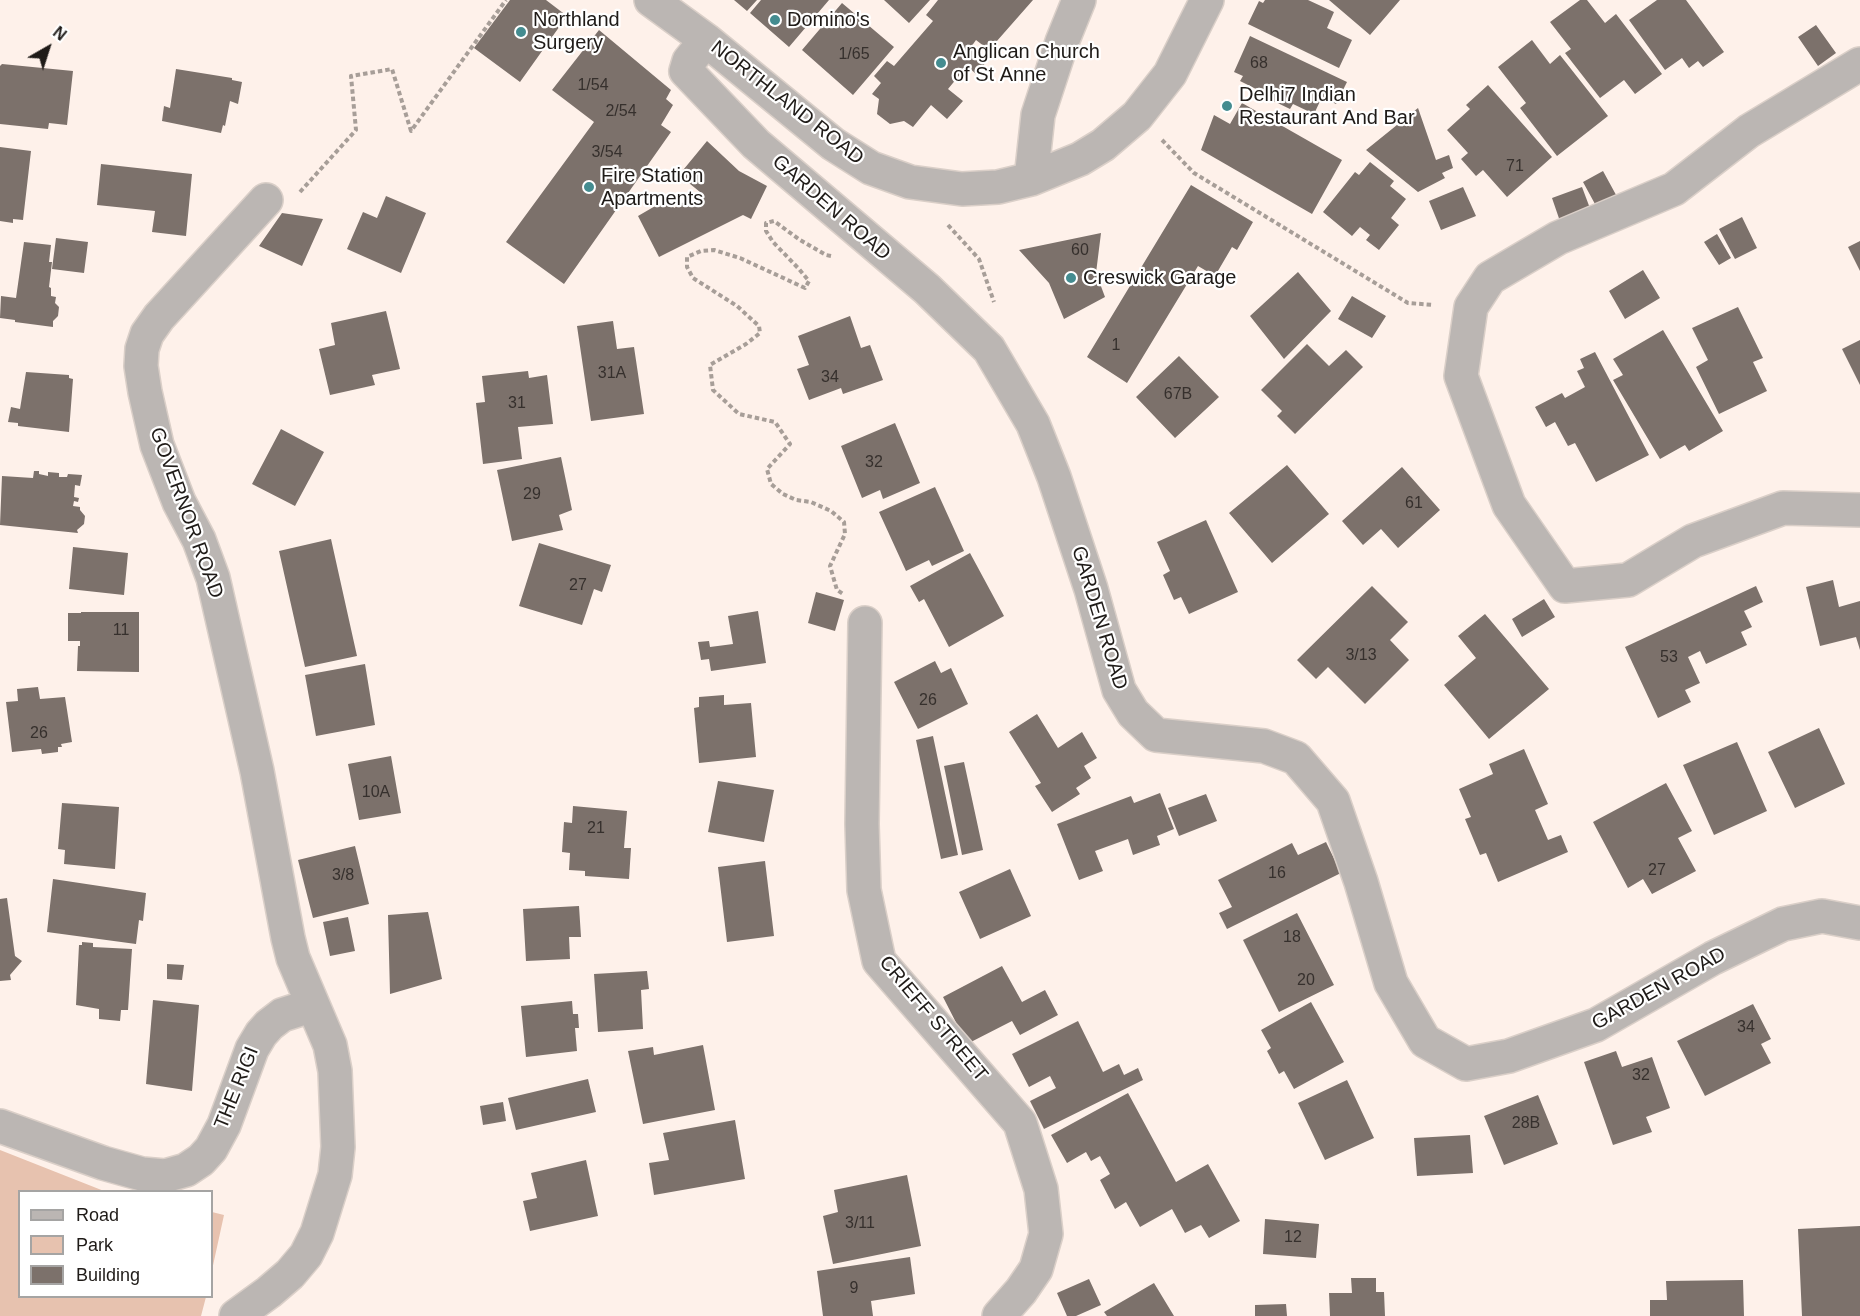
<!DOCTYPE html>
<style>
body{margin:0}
#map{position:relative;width:1860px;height:1316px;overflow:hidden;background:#fef1ea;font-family:Arial,sans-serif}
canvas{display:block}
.legend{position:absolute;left:18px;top:1190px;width:195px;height:108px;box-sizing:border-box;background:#fff;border:2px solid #a5a4a3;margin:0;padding:8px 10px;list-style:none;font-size:18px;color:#1f1b18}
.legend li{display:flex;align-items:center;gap:12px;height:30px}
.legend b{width:30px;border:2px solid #a5a4a3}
.north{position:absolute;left:18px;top:18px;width:60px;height:60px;-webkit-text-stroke:4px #fff;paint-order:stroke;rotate:39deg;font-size:16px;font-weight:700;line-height:24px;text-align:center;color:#1f1b18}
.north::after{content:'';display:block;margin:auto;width:21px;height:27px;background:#1f1b18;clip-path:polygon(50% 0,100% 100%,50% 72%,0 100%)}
</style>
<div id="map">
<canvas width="1860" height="1316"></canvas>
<ul class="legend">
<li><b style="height:8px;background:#bbb6b3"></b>Road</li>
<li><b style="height:16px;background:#e7c2af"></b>Park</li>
<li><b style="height:16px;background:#7c716b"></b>Building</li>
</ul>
<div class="north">N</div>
</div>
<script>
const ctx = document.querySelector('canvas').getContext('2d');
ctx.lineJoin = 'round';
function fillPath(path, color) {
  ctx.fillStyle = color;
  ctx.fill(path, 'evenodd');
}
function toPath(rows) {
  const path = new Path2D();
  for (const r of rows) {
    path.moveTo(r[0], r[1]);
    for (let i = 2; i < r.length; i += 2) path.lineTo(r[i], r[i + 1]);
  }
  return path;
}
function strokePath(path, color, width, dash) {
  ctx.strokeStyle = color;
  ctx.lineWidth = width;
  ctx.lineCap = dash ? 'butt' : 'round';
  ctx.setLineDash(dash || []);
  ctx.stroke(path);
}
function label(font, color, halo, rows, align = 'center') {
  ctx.font = font + ' Arial,sans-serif';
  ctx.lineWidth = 4.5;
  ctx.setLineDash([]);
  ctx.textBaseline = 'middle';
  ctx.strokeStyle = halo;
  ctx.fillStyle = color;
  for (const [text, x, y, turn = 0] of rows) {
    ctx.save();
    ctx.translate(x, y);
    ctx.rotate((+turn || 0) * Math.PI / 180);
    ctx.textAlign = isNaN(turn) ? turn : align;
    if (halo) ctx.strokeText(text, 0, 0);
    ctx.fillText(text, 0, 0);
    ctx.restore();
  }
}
fillPath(toPath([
 [0,1150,104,1191,20,1192,20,1296,206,1297,201,1316,0,1316],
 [212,1212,224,1215,212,1270]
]), '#e7c2af');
fillPath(toPath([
 [510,0,546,0,567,16,520,82,474,48],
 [734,0,757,0,747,11],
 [761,0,829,0,789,47,750,13],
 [884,0,930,0,909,23],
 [938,0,1033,0,989,50,976,40,971,47,987,61,976,74,967,66,948,89,963,101,947,119,931,105,913,127,904,121,890,124,877,114,879,99,872,94,881,83,874,76,887,61,894,66,933,21,926,15],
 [1265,0,1308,0,1334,12,1327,28,1352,40,1339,68,1248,24,1259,1,1263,3],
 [1329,0,1400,0,1370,35],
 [1580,0,1587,0,1605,23,1616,14,1662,74,1635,94,1624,80,1600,98,1565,53,1571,49,1550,22],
 [1657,0,1686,0,1724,52,1703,67,1698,61,1689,68,1682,58,1665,70,1629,20],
 [842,3,894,47,853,95,802,50],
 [1816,25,1836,53,1818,66,1798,37],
 [599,30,671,90,666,99,673,105,661,125,671,132,564,284,506,242,594,122,552,90],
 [1250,36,1347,82,1336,104,1322,97,1314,114,1293,104,1290,109,1261,95,1262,92,1240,81,1243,76,1234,72],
 [1532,40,1550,64,1560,55,1608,116,1557,156,1520,108,1526,103,1498,67],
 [2,64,73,71,67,125,49,123,48,129,0,124,0,66],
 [176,69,232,78,232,80,242,82,238,104,230,101,225,126,223,125,221,133,162,121,164,106,170,108],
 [1488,85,1552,157,1507,197,1483,170,1476,176,1461,159,1468,153,1447,130,1470,109,1466,105],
 [1242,103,1342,160,1312,214,1201,150,1214,115,1230,124],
 [1418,108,1436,160,1449,155,1453,168,1442,173,1445,178,1418,192,1366,150],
 [707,141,739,171,767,186,751,219,743,215,659,257,638,216,669,198,674,208,700,192,679,175],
 [0,147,31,151,23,220,13,219,13,223,0,221],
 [1370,162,1394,181,1390,186,1406,199,1391,218,1399,225,1379,250,1366,240,1370,235,1360,227,1352,236,1323,212,1355,172,1359,175],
 [101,164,192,174,186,236,152,232,155,211,97,205],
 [1603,171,1621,204,1601,215,1583,182],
 [1191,185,1253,222,1237,250,1232,247,1215,276,1198,266,1127,383,1087,357],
 [1463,187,1476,216,1441,230,1429,201],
 [1582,187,1594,219,1563,230,1552,198],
 [386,196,426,213,401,273,347,249,363,212,377,218],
 [282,213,323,219,302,266,259,246],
 [1742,217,1757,248,1735,259,1719,229],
 [1101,233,1096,273,1105,297,1064,319,1049,283,1019,250],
 [1717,234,1731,258,1719,265,1704,242],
 [56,238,88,242,84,273,52,269],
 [1860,241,1860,271,1848,247],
 [24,242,51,245,49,262,52,262,49,287,51,288,51,296,56,297,55,303,59,307,58,316,53,321,53,327,15,322,15,320,0,318,1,296,16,298],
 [1643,270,1660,298,1625,319,1609,291],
 [1298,272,1331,311,1284,359,1250,316],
 [1352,296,1386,316,1372,338,1338,319],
 [1738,307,1763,358,1753,362,1767,391,1719,414,1696,367,1708,360,1692,328],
 [386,311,400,369,372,375,375,385,330,395,319,349,335,345,331,323],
 [850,316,861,348,870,345,883,380,843,394,841,388,809,400,797,369,809,365,798,336],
 [613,321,617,349,634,347,644,414,591,421,577,326],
 [1663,330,1723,431,1689,451,1685,445,1660,459,1613,380,1623,375,1613,359],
 [1860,340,1860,385,1842,349],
 [1307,344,1329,366,1346,350,1363,367,1295,434,1277,416,1282,411,1261,390],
 [1595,352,1649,455,1596,482,1575,443,1568,446,1555,422,1546,427,1535,407,1562,393,1565,398,1585,387,1577,371,1584,368,1580,359],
 [1179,356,1219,397,1175,438,1136,397],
 [528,371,529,378,547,375,553,424,518,427,522,459,483,464,476,403,485,402,482,376],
 [26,372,69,375,69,378,73,379,69,432,18,426,18,423,8,422,11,407,20,409],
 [895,423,920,483,883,499,880,490,862,498,841,446],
 [281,429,324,452,295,506,252,484],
 [561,457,572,510,559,515,563,530,512,541,497,470],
 [1287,465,1329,514,1272,563,1229,513],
 [1402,467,1440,510,1398,548,1381,529,1363,545,1342,521],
 [34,471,39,471,39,474,48,476,48,472,59,473,59,477,67,477,68,474,82,475,80,486,75,485,74,497,79,498,78,502,74,501,73,506,80,507,80,510,85,516,84,524,77,530,78,533,0,525,2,476,33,478],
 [935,487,964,551,932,566,929,560,906,571,879,512],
 [1206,520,1238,592,1189,614,1181,597,1174,600,1163,575,1170,571,1157,542],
 [331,539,357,656,305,667,279,551],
 [539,543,611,565,602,592,594,589,582,625,519,606],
 [73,547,128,553,124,595,69,589],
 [970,553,1004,616,949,647,924,599,919,602,910,586],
 [1833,580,1839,607,1860,601,1860,650,1856,637,1820,646,1806,587],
 [1372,586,1408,622,1390,640,1409,660,1365,704,1328,667,1316,679,1297,660],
 [1756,586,1763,602,1744,611,1752,627,1741,632,1747,645,1706,664,1700,651,1688,657,1700,683,1685,690,1691,702,1658,718,1625,647],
 [816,592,844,600,835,631,808,623],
 [1544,599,1555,617,1522,637,1512,619],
 [758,611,766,663,711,671,709,659,701,660,698,642,709,641,710,647,733,644,728,616],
 [81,612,139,612,139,672,77,671,78,646,80,646,80,641,68,641,68,613,81,613],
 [1485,614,1549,689,1489,739,1444,685,1476,658,1458,636],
 [935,661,941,673,951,668,968,704,918,729,894,682],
 [365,664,375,725,316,736,305,675],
 [38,687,40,699,65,697,72,742,61,744,62,747,58,747,58,752,42,754,41,749,12,752,6,702,18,701,17,689],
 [724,695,724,705,751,703,756,757,699,763,694,708,699,707,699,697],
 [1037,714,1058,748,1082,732,1097,758,1084,766,1091,778,1076,788,1080,794,1052,812,1035,786,1041,783,1009,732],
 [1819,728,1845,784,1795,808,1768,752],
 [933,736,958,855,941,859,916,740],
 [1737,742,1767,811,1714,835,1683,765],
 [1524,749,1548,804,1535,810,1548,840,1561,835,1568,852,1498,882,1486,853,1480,855,1465,819,1471,817,1459,789,1493,774,1489,764],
 [391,756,401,813,359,820,348,764],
 [964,762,983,850,962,855,944,766],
 [718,781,774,790,764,842,708,832],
 [1666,783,1692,831,1678,838,1696,871,1652,894,1643,879,1628,888,1593,822],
 [1160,793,1174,829,1157,836,1160,845,1133,855,1128,839,1095,851,1103,871,1079,880,1057,824,1131,796,1134,803],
 [1206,794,1217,821,1179,836,1168,808],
 [62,803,119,807,115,869,64,864,65,850,58,849],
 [573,806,627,811,624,848,631,848,629,879,585,876,585,871,569,870,570,853,562,852,564,822,572,823],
 [1326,842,1341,873,1227,929,1219,913,1232,907,1218,880,1292,843,1298,855],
 [355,846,369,904,313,918,298,860],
 [765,861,774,936,727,942,718,867],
 [1010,869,1031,916,980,939,959,892],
 [53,879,146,893,143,921,139,920,136,944,47,932],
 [7,898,15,956,22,961,10,975,11,980,0,981,0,899],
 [579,906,581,937,569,937,570,959,526,961,523,909],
 [428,912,442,979,390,994,388,915],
 [1297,913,1334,985,1279,1012,1243,940],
 [348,917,355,951,330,956,323,922],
 [82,942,93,943,93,947,132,949,128,1010,121,1010,120,1021,99,1019,99,1009,76,1005,79,945,82,945],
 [167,964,184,965,182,980,167,979],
 [1002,966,1022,1002,1045,990,1058,1015,1020,1035,1012,1021,967,1044,943,997],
 [647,971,649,989,641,990,643,1029,598,1032,594,974],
 [153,1000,199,1005,192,1091,146,1084],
 [572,1001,573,1014,578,1014,579,1028,575,1028,577,1051,526,1057,521,1006],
 [1311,1002,1344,1062,1294,1089,1284,1071,1279,1074,1267,1051,1271,1048,1261,1030],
 [1753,1004,1771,1039,1761,1044,1771,1063,1705,1096,1677,1041],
 [1078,1021,1103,1072,1119,1064,1124,1075,1138,1068,1143,1080,1044,1129,1030,1101,1056,1088,1050,1076,1029,1087,1012,1054],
 [703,1045,715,1110,643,1124,628,1051,653,1047,654,1055],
 [1616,1051,1622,1067,1652,1057,1670,1108,1646,1117,1652,1132,1613,1145,1584,1062],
 [588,1079,596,1112,516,1130,508,1098],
 [1347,1080,1374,1138,1325,1160,1298,1103],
 [1128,1093,1176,1182,1208,1164,1240,1221,1209,1238,1201,1225,1185,1233,1172,1209,1140,1227,1126,1202,1115,1209,1100,1180,1110,1174,1100,1156,1091,1161,1086,1152,1067,1163,1051,1135],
 [1538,1095,1558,1144,1504,1165,1484,1116],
 [503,1102,506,1121,483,1125,480,1106],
 [735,1120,745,1179,654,1195,649,1163,669,1160,663,1133],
 [1470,1135,1473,1173,1417,1176,1414,1138],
 [586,1160,598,1216,530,1231,523,1201,537,1198,531,1173],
 [907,1175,921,1246,833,1264,823,1216,838,1212,834,1190],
 [1265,1219,1319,1224,1316,1258,1263,1254],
 [1860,1226,1860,1316,1802,1316,1798,1229],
 [910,1257,915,1294,871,1301,873,1316,823,1316,817,1271],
 [1351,1278,1376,1278,1376,1292,1384,1292,1385,1316,1330,1316,1329,1293,1352,1293],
 [1089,1279,1101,1305,1076,1316,1067,1316,1057,1293],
 [1743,1280,1744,1316,1650,1316,1650,1300,1667,1300,1666,1281],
 [1154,1283,1174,1316,1107,1316,1104,1312],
 [1286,1304,1287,1316,1255,1316,1255,1305]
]), '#7c716b');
const minor = toPath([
 [651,0,706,40,833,144,871,168,910,182,962,189,998,187,1031,179,1080,159,1103,145,1137,116,1170,74,1207,0],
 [706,40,689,61,686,71,756,144,927,289,989,349,1033,424,1054,477,1091,589,1119,690,1133,713,1156,735,1264,746,1296,758,1333,801,1361,882,1391,983,1425,1041,1466,1064,1509,1056,1596,1025,1713,958,1783,924,1822,916,1860,923],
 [1860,64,1749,131,1674,189,1558,238,1490,278,1471,307,1461,376,1509,505,1565,586,1628,580,1693,541,1783,508,1860,510],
 [1031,179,1038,115,1062,42,1079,0],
 [865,623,862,824,864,890,879,961,1020,1123,1041,1189,1046,1234,1036,1269,1021,1291,999,1316],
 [0,1126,103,1163,142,1174,165,1176,186,1170,201,1160,211,1149,224,1125,252,1049,261,1034,269,1025,282,1015,313,1005],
 [236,1316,269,1292,290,1274,306,1255,317,1233,335,1175,338,1147,335,1071,330,1045,293,958,288,938,257,771,213,578,199,540,179,502,157,445,145,392,141,366,142,349,147,334,159,317,266,200]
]);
strokePath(minor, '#dacfc8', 36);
strokePath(toPath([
 [1162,140,1194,173,1408,303,1434,305],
 [300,192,356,130,351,76,392,69,411,131,506,0],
 [948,225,979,259,994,302],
 [831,256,826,255,800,240,774,221,766,223,766,231,773,242,799,269,809,281,805,288,740,258,714,250,701,251,687,257,687,267,693,278,737,306,759,326,760,333,746,344,710,365,713,390,739,414,775,422,790,444,767,469,771,484,783,494,796,500,811,502,831,511,844,522,845,534,830,566,837,590,843,594]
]), '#a79e98', 4, [4.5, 3]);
strokePath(minor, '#bbb6b3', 33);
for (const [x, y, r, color] of [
 [775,20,6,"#448c90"],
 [521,32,6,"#448c90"],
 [941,63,6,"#448c90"],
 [1227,106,6,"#448c90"],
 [589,187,6,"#448c90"],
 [1071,278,6,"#448c90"]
]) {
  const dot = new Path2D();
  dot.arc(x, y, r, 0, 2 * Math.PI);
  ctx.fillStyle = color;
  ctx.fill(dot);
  strokePath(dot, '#fff', 2);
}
label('16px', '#36302d', null, [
 ["1/65",854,55],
 ["68",1259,64],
 ["1/54",593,86],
 ["2/54",621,112],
 ["3/54",607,153],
 ["71",1515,167],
 ["60",1080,251],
 ["1",1116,346],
 ["31A",612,374],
 ["34",830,378],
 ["67B",1178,395],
 ["31",517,404],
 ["32",874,463],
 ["29",532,495],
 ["61",1414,504],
 ["27",578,586],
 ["11",121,631],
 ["3/13",1361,656],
 ["53",1669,658],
 ["26",928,701],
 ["26",39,734],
 ["10A",376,793],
 ["21",596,829],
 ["27",1657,871],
 ["16",1277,874],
 ["3/8",343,876],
 ["18",1292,938],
 ["20",1306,981],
 ["34",1746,1028],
 ["32",1641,1076],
 ["28B",1526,1124],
 ["3/11",860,1224],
 ["12",1293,1238],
 ["9",854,1289]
]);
label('20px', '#1f1b18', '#fff', [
 ["Northland",533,20],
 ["Surgery",533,43],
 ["Domino's",787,20],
 ["Anglican Church",953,52],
 ["of St Anne",953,75],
 ["Delhi7 Indian",1239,95],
 ["Restaurant And Bar",1239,118],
 ["Fire Station",601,176],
 ["Apartments",601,199],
 ["Creswick Garage",1083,278]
], 'left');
label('20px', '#1f1b18', '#fff', [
 ["NORTHLAND ROAD",787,103,38],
 ["GARDEN ROAD",831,208,41],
 ["GOVERNOR ROAD",186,513,70],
 ["GARDEN ROAD",1099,618,73],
 ["GARDEN ROAD",1659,989,-29],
 ["CRIEFF STREET",933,1019,50],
 ["THE RIGI",237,1088,-68]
]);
</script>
